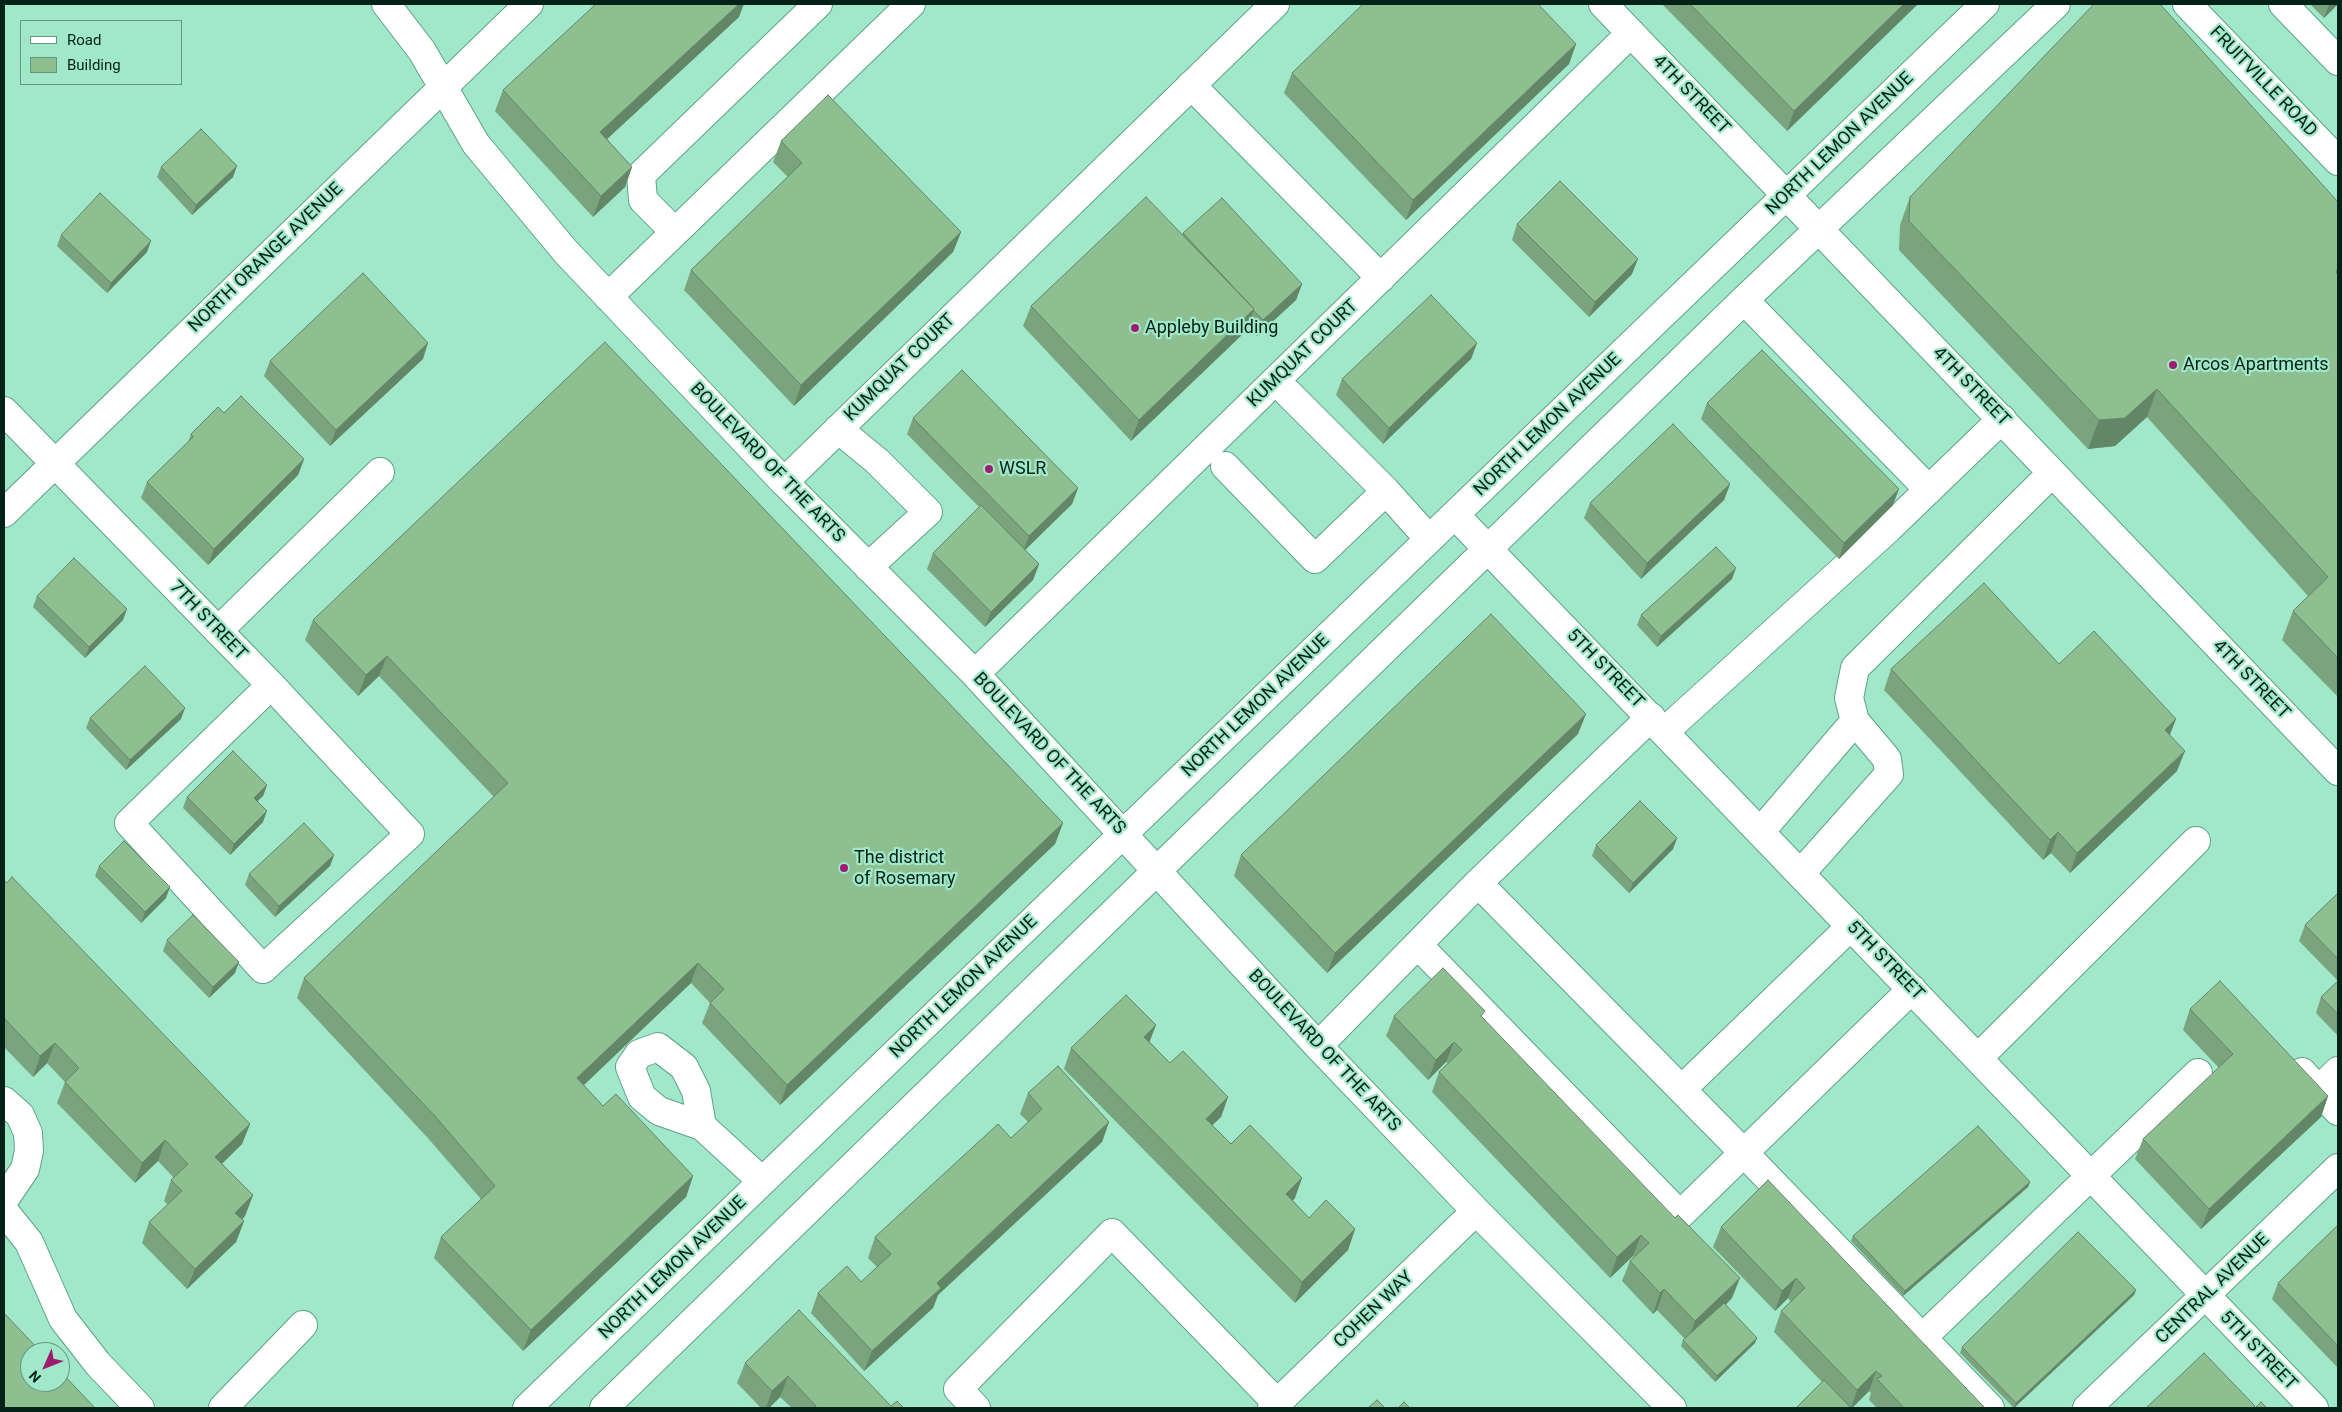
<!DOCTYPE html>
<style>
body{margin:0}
#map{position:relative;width:2342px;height:1412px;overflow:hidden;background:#a0e8c9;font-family:Roboto,sans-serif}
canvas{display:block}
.frame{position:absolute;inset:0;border:5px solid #042217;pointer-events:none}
.legend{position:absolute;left:20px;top:20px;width:162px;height:65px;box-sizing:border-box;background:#a0e8c9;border:1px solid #629982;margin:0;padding:6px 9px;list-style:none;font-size:15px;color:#042217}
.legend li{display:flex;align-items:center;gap:10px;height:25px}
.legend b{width:25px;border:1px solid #629982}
.north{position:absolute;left:20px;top:1342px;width:50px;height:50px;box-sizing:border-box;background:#a0e8c9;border:1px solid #629982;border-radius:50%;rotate:226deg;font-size:14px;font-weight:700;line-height:20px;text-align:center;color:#042217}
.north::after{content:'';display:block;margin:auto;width:18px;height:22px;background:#9d1d71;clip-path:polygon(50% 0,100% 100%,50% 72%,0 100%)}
</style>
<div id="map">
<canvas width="2342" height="1412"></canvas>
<div class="frame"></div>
<ul class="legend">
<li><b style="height:6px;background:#fff"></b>Road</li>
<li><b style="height:14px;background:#8ebf91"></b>Building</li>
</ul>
<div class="north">N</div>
</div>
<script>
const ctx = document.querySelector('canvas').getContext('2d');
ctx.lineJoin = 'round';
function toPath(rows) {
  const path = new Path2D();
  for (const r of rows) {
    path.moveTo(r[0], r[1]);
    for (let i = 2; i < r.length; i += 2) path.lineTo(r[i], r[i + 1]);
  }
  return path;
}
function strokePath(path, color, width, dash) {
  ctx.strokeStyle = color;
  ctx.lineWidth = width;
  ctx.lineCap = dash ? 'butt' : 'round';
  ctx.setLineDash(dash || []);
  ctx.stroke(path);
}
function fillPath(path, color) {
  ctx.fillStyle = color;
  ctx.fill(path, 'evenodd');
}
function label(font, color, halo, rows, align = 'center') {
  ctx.font = font + ' Roboto,sans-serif';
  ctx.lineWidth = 4.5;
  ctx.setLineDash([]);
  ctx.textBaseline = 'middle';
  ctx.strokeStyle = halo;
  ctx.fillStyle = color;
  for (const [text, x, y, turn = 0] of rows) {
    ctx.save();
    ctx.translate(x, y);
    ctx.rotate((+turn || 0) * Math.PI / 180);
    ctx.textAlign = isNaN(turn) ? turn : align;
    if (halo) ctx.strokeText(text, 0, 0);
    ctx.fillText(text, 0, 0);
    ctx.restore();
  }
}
const minor = toPath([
 [386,4,422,51,476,144,566,252,784,482,975,674,1318,1046,1476,1211,1672,1408],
 [1603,4,2338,771],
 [1191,85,1381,278],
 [675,232,643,200,641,175,818,4],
 [608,297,911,4],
 [1744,300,1929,490],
 [1288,393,1386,491,1429,539],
 [4,411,271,685,410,834,263,969,129,823,271,685],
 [838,429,877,461,928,512,868,567],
 [1225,466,1315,559,1386,491],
 [784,482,1275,4],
 [4,513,529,4],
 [1455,515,2314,1408],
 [218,631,380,472],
 [975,674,1631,33],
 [1665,731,1888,529,2002,419],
 [1761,831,1855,721],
 [1801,873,1889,774,1887,759,1855,721,1849,698,1855,668,2052,473],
 [1478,883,1745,1154,1990,1408],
 [1418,945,1680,1215,1912,989],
 [1318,1046,1478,883,1651,717],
 [1978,1058,2196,841],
 [2302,1072,2338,1111],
 [1682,1089,1851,926],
 [2319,1090,2338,1071],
 [4,1101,20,1115,28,1133,29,1151,25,1169,4,1200],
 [702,1126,696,1091,684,1067,658,1047,639,1054,630,1067,642,1097,659,1111,702,1126,762,1181],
 [4,1211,29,1242,63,1319,98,1364,140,1408],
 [1923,1337,2198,1073],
 [223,1408,303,1325],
 [527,1408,1985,4],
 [604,1408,1744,300,2056,4],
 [976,1408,958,1389,1112,1233,1277,1403],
 [1272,1408,1476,1211],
 [2087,1408,2338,1168]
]);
const major = toPath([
 [2187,4,2338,161],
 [2283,4,2338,61]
]);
strokePath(minor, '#5da387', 30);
strokePath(major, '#5da387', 30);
strokePath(minor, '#fff', 28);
strokePath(major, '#fff', 28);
fillPath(toPath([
 [1662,4,1918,4,1787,131],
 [2310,4,2338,4,2324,18],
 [739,17,607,139,632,167,625,187,593,217,495,111,503,90],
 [1576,44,1569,64,1406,220,1284,93,1292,73],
 [781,141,961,232,953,252,794,406,684,290,691,270,788,177,773,162],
 [161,167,233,177,192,215,157,177],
 [1910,197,2338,202,2338,697,2282,640,2293,611,2308,596,2147,417,2115,446,2088,449,1899,250,1900,225],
 [1517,224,1632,274,1589,317,1512,240],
 [1183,233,1302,284,1296,300,1257,336,1248,326,1247,330,1131,441,1023,326,1031,306,1182,234],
 [61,235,147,252,107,293,57,246],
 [1477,343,1471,359,1383,444,1336,395,1342,379],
 [423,359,330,446,264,376,270,361],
 [1707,403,1893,505,1839,559,1701,419],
 [224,413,304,459,298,475,208,565,141,498,147,482,188,442,191,434],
 [913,418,1078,488,1072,504,1025,550,1039,564,1033,580,985,627,927,569,933,553,979,507,907,434],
 [1730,484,1724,500,1641,579,1584,518,1590,503],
 [1732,579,1657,647,1637,625,1641,615],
 [37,596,123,620,85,658,33,607],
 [313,620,1063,823,1055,844,780,1105,702,1023,710,1003,691,983,584,1085,603,1106,693,1176,686,1197,523,1351,434,1258,441,1237,481,1199,426,1136,297,998,304,978,494,797,379,676,358,696,305,640],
 [2059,664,2170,735,2177,771,2070,873,2051,853,2043,860,1884,690,1891,669],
 [90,718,181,719,126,770,86,728],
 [1578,734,1327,973,1234,876,1241,855],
 [267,785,263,796,257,801,263,822,230,855,183,808,187,797],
 [1677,838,1673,849,1629,893,1592,856,1596,845],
 [334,855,330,866,275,917,245,885,249,874],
 [99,866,166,898,141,923,95,876],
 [4,880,250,1124,242,1144,222,1164,253,1195,245,1216,242,1220,244,1221,236,1242,187,1289,142,1243,149,1222,168,1205,164,1201,171,1180,174,1178,158,1161,135,1183,57,1103,65,1082,47,1063,33,1077,4,1047],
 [2338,893,2338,1036,2316,1013,2321,997,2338,981,2299,941,2305,925],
 [167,940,235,973,209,998,163,951],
 [2190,1009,2328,1096,2321,1117,2201,1229,2135,1159,2143,1139,2219,1068,2183,1030],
 [1394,1016,1482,1017,1732,1298,1726,1305,1755,1343,1715,1382,1681,1346,1683,1340,1685,1339,1657,1310,1653,1314,1622,1281,1630,1261,1634,1256,1633,1256,1610,1278,1432,1092,1439,1072,1448,1063,1446,1062,1428,1080,1386,1036],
 [1150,1042,1170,1063,1228,1097,1221,1117,1212,1125,1231,1144,1295,1198,1293,1201,1309,1218,1355,1229,1348,1250,1295,1303,1064,1069,1071,1048],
 [1028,1093,1109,1122,1102,1142,938,1295,933,1308,864,1371,811,1313,818,1293,861,1282,877,1267,868,1258,875,1237,1011,1138,1028,1122,1020,1114],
 [2030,1182,2028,1187,1903,1296,1851,1241,1853,1236],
 [2338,1225,2338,1366,2337,1367,2272,1299,2278,1283],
 [1721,1227,1985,1408,1877,1408,1869,1400,1871,1393,1869,1391,1852,1408,1796,1408,1822,1382,1774,1332,1781,1311,1791,1302,1788,1298,1775,1311,1713,1247],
 [2136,1290,2134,1295,2014,1408,1960,1353,1962,1347],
 [745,1363,891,1406,904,1408,792,1408,780,1397,769,1408,761,1408,737,1383]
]), '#7aa47d');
fillPath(toPath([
 [739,4,744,4,739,17,593,152,600,132],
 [1904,4,1918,4,1787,131,1794,111],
 [2329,4,2338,4,2324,18],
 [1576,44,1569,64,1406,220,1413,200],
 [237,166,233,177,192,215,196,205],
 [632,167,625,187,593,217,601,196],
 [961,232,953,252,794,406,801,385],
 [151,241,147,252,107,293,111,283],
 [1638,259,1632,274,1589,317,1595,302],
 [1302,284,1296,300,1257,336,1263,320],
 [1254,309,1247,330,1131,441,1139,420],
 [428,343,423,359,330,446,336,430],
 [1477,343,1471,359,1383,444,1389,428],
 [2157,389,2147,417,2115,446,2088,449,2099,420],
 [304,459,298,475,208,565,214,549],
 [1730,484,1724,500,1641,579,1647,563],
 [1078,488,1072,504,1023,552,1029,536],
 [1899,489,1893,505,1839,559,1844,543],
 [1039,564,1033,580,985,627,991,612],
 [1736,568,1732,579,1657,647,1661,636],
 [127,609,123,620,85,658,89,647],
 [387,656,379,676,358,696,366,675],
 [185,708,181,719,126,770,130,760],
 [1586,714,1578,734,1327,973,1335,953],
 [2176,719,2168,740,2165,730],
 [2185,751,2177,771,2070,873,2077,853],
 [267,785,263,796,250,808,254,798],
 [267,811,263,822,230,855,234,844],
 [1063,823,1055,844,780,1105,787,1085],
 [2058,832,2051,853,2043,860,2050,840],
 [1677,838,1673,849,1629,893,1633,883],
 [334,855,330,866,275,917,279,906],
 [170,887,166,898,141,923,145,912],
 [239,962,235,973,209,998,213,987],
 [698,963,691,983,570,1098,577,1078],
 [1156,1025,1148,1046,1144,1037],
 [1454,1042,1446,1062,1428,1080,1436,1060],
 [55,1043,47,1063,33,1077,40,1056],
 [2328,1096,2321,1117,2201,1229,2209,1209],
 [1228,1097,1221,1117,1198,1139,1206,1119],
 [1109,1122,1102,1142,938,1295,933,1308,864,1371,872,1351,937,1283],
 [250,1124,242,1144,208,1177,215,1157],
 [165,1140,158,1161,135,1183,142,1163],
 [693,1176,686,1197,523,1351,531,1330],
 [1302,1178,1295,1198,1278,1214,1286,1194],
 [2030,1182,2028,1187,1903,1296,1905,1291],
 [253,1195,245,1216,228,1233,235,1213],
 [244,1221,236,1242,187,1289,195,1269],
 [1355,1229,1348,1250,1295,1303,1302,1282],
 [1641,1235,1633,1256,1610,1278,1617,1257],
 [1740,1278,1732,1298,1688,1341,1695,1321],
 [1796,1278,1788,1298,1775,1311,1782,1291],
 [1664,1289,1657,1310,1653,1314,1660,1293],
 [2136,1290,2134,1295,2014,1408,2016,1403],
 [1757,1338,1755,1343,1715,1382,1717,1376],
 [1876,1371,1869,1391,1852,1408,1851,1408,1857,1390],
 [788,1376,780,1397,769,1408,766,1408,772,1391]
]), '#638666');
const building = toPath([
 [596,4,739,4,600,132,632,167,601,196,503,90,596,4],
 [1363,4,1538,4,1576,44,1413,200,1292,73,1363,4],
 [1690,4,1904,4,1794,111,1690,4],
 [2094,4,2160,4,2338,202,2338,268,2336,272,2338,275,2338,658,2293,611,2328,577,2157,389,2125,418,2099,420,1909,221,1910,197,2094,4],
 [828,95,961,232,801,385,691,270,802,163,781,141,828,95],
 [201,129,237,166,196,205,161,167,201,129],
 [1560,181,1638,259,1595,302,1517,224,1560,181],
 [100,193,151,241,111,283,61,235,100,193],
 [1146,197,1254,309,1139,420,1031,306,1146,197],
 [1222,198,1302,284,1263,320,1253,310,1254,309,1183,233,1222,198],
 [363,273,428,343,336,430,270,361,363,273],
 [1431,295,1477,343,1389,428,1342,379,1431,295],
 [605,342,1063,823,787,1085,710,1003,724,989,698,963,577,1078,603,1106,616,1094,693,1176,531,1330,441,1237,495,1186,434,1115,304,978,508,783,387,656,366,675,313,620,605,342],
 [1762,350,1899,489,1844,543,1707,403,1762,350],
 [962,370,1078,488,1029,536,913,418,962,370],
 [241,396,304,459,214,549,147,482,193,437,191,434,218,407,224,413,241,396],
 [1673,424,1730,484,1647,563,1590,503,1673,424],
 [981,505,1039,564,991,612,933,553,981,505],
 [1716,547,1736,568,1661,636,1641,615,1716,547],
 [74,558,127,609,89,647,37,596,74,558],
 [1984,583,2059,664,2094,631,2176,719,2165,730,2185,751,2077,853,2058,832,2050,840,1891,669,1984,583],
 [1491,614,1586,714,1335,953,1241,855,1491,614],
 [145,666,185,708,130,760,90,718,145,666],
 [233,751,267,785,254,798,267,811,234,844,187,797,233,751],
 [1640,801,1677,838,1633,883,1596,845,1640,801],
 [304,823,334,855,279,906,249,874,304,823],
 [124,841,170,887,145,912,99,866,124,841],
 [12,877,250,1124,215,1157,253,1195,235,1213,244,1221,195,1269,149,1222,182,1191,171,1180,188,1164,165,1140,142,1163,65,1082,79,1068,55,1043,40,1056,4,1018,4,880,7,883,12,877],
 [2338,893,2338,959,2305,925,2338,893],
 [193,915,239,962,213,987,167,940,193,915],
 [1443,968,1485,1011,1481,1016,1675,1218,1678,1215,1740,1278,1695,1321,1664,1289,1660,1293,1630,1261,1649,1243,1641,1235,1617,1257,1439,1072,1462,1050,1454,1042,1436,1060,1394,1016,1443,968],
 [2220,981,2328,1096,2209,1209,2143,1139,2233,1054,2190,1009,2220,981],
 [2338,981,2338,1014,2321,997,2338,981],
 [1126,995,1156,1025,1144,1037,1170,1063,1183,1051,1228,1097,1206,1119,1231,1144,1250,1125,1302,1178,1286,1194,1309,1218,1326,1200,1355,1229,1302,1282,1071,1048,1126,995],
 [1058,1066,1109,1122,937,1283,941,1288,872,1351,818,1293,847,1266,861,1282,891,1254,875,1237,998,1124,1011,1138,1042,1109,1028,1093,1058,1066],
 [1978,1126,2030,1182,1905,1291,1853,1236,1978,1126],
 [1768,1180,1985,1408,1904,1408,1877,1379,1882,1376,1876,1371,1857,1390,1781,1311,1805,1288,1796,1278,1782,1291,1721,1227,1768,1180],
 [2338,1225,2338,1346,2278,1283,2338,1225],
 [2078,1232,2136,1290,2016,1403,1962,1347,2078,1232],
 [1724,1303,1757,1338,1717,1376,1683,1340,1724,1303],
 [799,1310,891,1406,897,1401,904,1408,814,1408,816,1406,788,1376,772,1391,745,1363,799,1310],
 [4,1313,41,1352,30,1352,30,1382,60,1382,60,1371,95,1408,4,1408,4,1313],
 [2204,1353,2255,1406,2253,1408,2146,1408,2204,1353],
 [1824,1380,1851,1408,1796,1408,1824,1380],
 [1377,1400,1385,1408,1368,1408,1377,1400],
 [1404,1402,1410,1408,1398,1408,1404,1402],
 [2261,1402,2267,1408,2255,1408,2261,1402]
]);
fillPath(building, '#8ebf91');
strokePath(building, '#638666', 1);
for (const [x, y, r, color] of [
 [1135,328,5,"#9d1d71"],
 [2173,365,5,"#9d1d71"],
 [989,469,5,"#9d1d71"],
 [844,868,5,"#9d1d71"]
]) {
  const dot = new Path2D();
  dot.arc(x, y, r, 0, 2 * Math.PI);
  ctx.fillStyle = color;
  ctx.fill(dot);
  strokePath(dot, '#a0e8c9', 2);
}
label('18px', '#042217', '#a0e8c9', [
 ["FRUITVILLE ROAD",2263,82,46],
 ["4TH STREET",1691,95,46],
 ["NORTH LEMON AVENUE",1840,144,-44],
 ["NORTH ORANGE AVENUE",266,258,-44],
 ["KUMQUAT COURT",1303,354,-44],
 ["KUMQUAT COURT",900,368,-44],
 ["4TH STREET",1971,387,46],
 ["NORTH LEMON AVENUE",1548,425,-44],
 ["BOULEVARD OF THE ARTS",767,463,46],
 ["7TH STREET",208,621,46],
 ["5TH STREET",1605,669,46],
 ["4TH STREET",2251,680,46],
 ["NORTH LEMON AVENUE",1256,706,-44],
 ["BOULEVARD OF THE ARTS",1049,754,47],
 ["5TH STREET",1885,961,46],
 ["NORTH LEMON AVENUE",964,987,-44],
 ["BOULEVARD OF THE ARTS",1324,1051,47],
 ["NORTH LEMON AVENUE",673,1268,-44],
 ["CENTRAL AVENUE",2213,1289,-44],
 ["COHEN WAY",1374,1310,-44],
 ["5TH STREET",2258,1351,46]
]);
label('18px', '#042217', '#a0e8c9', [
 ["Appleby Building",1145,328],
 ["Arcos Apartments",2183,365],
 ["WSLR",999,469],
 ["The district",854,858],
 ["of Rosemary",854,879]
], 'left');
</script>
